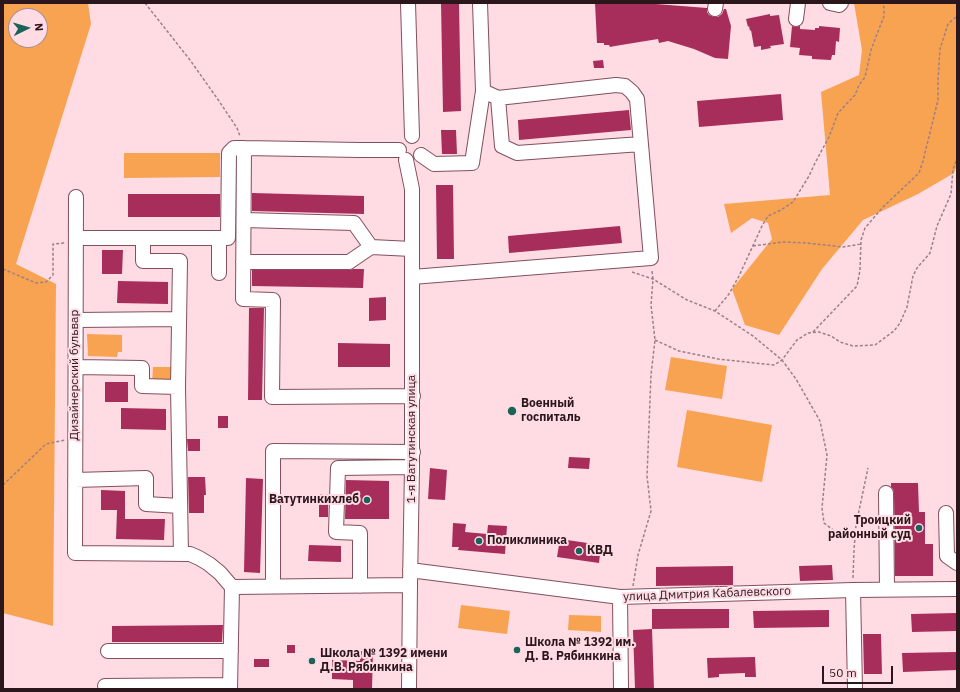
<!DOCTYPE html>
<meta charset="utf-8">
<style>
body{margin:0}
#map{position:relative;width:960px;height:692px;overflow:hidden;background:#ffdbe3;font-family:"IBM Plex Sans",sans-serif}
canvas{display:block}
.frame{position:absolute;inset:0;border:4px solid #2b161c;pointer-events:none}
.north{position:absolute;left:8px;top:8px;width:40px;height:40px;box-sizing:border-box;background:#ffdbe3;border:1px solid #aa8c93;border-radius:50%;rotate:85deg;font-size:11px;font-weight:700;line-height:16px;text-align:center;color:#2b161c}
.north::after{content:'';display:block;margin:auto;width:14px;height:18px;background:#196359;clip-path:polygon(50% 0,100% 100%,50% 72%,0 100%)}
.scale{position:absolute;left:822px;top:666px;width:71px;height:18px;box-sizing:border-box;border:2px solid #2b161c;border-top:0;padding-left:5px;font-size:12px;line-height:14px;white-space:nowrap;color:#2b161c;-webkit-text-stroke:3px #ffdbe3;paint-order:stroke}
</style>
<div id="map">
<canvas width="960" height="692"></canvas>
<div class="frame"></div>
<div class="north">N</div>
<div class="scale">50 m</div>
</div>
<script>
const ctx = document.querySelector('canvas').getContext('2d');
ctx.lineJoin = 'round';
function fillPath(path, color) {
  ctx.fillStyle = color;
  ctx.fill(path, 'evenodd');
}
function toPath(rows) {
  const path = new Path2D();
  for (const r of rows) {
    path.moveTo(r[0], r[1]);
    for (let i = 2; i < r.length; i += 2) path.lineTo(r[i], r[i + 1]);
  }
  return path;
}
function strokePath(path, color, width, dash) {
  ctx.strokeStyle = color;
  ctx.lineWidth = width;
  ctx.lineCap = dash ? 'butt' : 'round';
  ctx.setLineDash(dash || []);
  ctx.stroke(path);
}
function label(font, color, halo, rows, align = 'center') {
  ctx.font = font + ' "IBM Plex Sans",sans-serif';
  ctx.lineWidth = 4;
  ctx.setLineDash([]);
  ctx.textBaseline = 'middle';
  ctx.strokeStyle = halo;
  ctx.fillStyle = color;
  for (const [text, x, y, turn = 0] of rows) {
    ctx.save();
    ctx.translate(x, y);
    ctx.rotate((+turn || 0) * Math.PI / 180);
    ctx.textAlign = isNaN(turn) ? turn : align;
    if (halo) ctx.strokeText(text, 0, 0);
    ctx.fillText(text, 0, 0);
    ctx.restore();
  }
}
fillPath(toPath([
 [3,3,88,3,91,24,16,264,56,284,53,626,3,613],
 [16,16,40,16,40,40,16,40],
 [854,3,957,3,957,165,954,173,918,194,863,220,822,269,779,335,745,325,732,289,772,239,768,223,752,218,731,233,724,204,830,195,821,92,859,75,862,50],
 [124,153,220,153,220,177,124,178],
 [87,334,122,335,122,352,118,352,117,357,88,356],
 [671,357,727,366,722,399,665,390],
 [153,367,175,367,175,385,152,384],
 [687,410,772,425,762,482,677,467],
 [461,605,510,611,507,634,458,628],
 [569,615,601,616,601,632,568,630]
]), '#f7a351');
fillPath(toPath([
 [441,3,459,3,461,111,443,112],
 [595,3,643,3,707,8,707,12,709,15,714,17,718,17,722,14,724,9,726,9,731,26,728,59,715,58,694,49,668,41,659,43,658,39,615,46,610,47,609,45,604,45,604,43,597,43],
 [770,14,770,16,779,15,784,44,770,46,771,48,761,50,761,46,754,47,751,30,750,31,749,26,748,27,746,19],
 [792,26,795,27,800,26,800,29,815,30,815,28,819,28,819,26,840,28,839,42,836,41,835,55,832,55,831,60,812,59,812,56,799,55,800,48,790,47],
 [603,60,604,68,594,68,593,61],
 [781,94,783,120,699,127,697,101],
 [629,110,631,130,519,140,518,120],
 [441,130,456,130,457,154,442,154],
 [436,185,453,185,454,259,437,259],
 [252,193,364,196,364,214,252,211],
 [128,194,220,194,220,217,128,217],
 [620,226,622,243,509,253,508,236],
 [102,250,123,250,122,274,102,274],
 [353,269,364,269,363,288,252,286,252,270,349,270],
 [118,281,168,282,168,304,117,303],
 [386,297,386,320,369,321,369,298],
 [249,308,264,308,262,400,248,400],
 [338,343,390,344,390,367,338,367],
 [105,382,128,382,128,402,105,402],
 [121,408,166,409,166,430,121,429],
 [218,416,228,416,228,428,218,428],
 [187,439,200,439,200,451,188,451],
 [569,457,590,458,589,469,568,468],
 [430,468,447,470,445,500,428,499],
 [188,477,205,477,206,495,204,495,204,513,189,513],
 [246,478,263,479,260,573,244,572],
 [346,480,389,481,389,519,345,519],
 [891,483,918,483,919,512,925,512,925,544,933,544,933,576,895,576,894,493,893,489,891,487],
 [101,490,125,491,125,519,165,519,164,540,116,539,117,510,101,510],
 [319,494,328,494,328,517,319,517],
 [453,523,466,524,465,532,487,534,488,525,507,526,505,554,458,550,459,547,452,547],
 [560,539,601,545,599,563,557,557],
 [309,545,341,546,341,562,308,561],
 [832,565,833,580,800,581,799,566],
 [733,566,733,585,656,586,656,567],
 [652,609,729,609,729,628,652,629],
 [829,610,829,627,754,628,753,611],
 [957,613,957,631,912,632,911,614],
 [223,625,222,642,112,642,112,626],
 [652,629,654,689,635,689,633,630],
 [863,634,881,634,882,674,864,674],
 [287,645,295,645,295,653,287,653],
 [361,651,373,651,372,689,353,689,353,680,332,679,332,660,360,661],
 [957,652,957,670,903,672,902,653],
 [755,657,756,677,745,677,745,673,719,674,719,677,708,678,707,658],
 [254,659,269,659,269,667,254,667]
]), '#a72d5a');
const minor = toPath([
 [408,3,412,136],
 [830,3,839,5,841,3],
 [715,9,716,3],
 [796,19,798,3],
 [498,98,502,146,517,153,641,144],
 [244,148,243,299,273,300,272,397,413,396],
 [421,155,434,164,472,163,483,91,480,3],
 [406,160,412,189,412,467,410,585,409,689],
 [76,197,75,553,190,554,199,558,209,564,220,573,232,587,410,585],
 [76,238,228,238,229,153,234,148,244,148,360,150,399,150],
 [143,238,143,261,180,261,178,387,181,554],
 [371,247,412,249],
 [243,262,349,262,371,247,354,223,244,220],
 [219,273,219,238],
 [412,277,651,258,637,99,632,92,625,86,616,85,498,98,483,91],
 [76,320,179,319],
 [76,367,142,368,142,386,178,387],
 [75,480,146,478,146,504,180,506],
 [886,493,887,589],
 [946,513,947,556,957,563],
 [410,570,620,597,853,590,957,589],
 [273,586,273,451,413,452],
 [360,586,360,533,336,532,338,468,412,467],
 [853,590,855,689],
 [620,597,621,689],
 [108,651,231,651],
 [105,686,230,685],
 [230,689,232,587]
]);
strokePath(minor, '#82505d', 16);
strokePath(toPath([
 [145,3,190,60,219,101,237,128,240,136],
 [753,246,783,242,807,243,843,247,861,244],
 [3,269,36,283,46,282,53,275,53,244,65,243],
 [632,272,653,279,687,300,715,311,753,336,782,360,796,379,820,421,827,455,822,508,824,523,836,532,855,535],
 [715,311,729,294,739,276,762,226,768,216,781,210,793,202,809,176,815,163,829,137,838,113,855,95,859,85,865,77,871,50,884,16,884,9,883,3],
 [813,332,857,286,860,270,861,240,865,228,883,207,919,173,923,161,938,100,938,80,940,49,948,24,957,16],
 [655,340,679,351,718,359,774,365,782,360,797,340,808,333,819,332,831,336,840,342,853,346,875,345,894,331,900,323,907,307,913,276,917,268,930,253,937,226,951,194,953,169,957,159],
 [3,485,46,444,65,440],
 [853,578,854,550,856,525,868,468],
 [633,586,638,555,651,511,647,476,651,375,655,340,651,305,653,279,652,271]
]), '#9d8087', 1.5, [3, 2]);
strokePath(minor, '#fff', 14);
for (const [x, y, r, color] of [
 [512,411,5,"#196359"],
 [367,500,4,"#196359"],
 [919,528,4,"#196359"],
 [479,541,4,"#196359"],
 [579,551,4,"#196359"],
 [517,650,4,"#196359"],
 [312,661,4,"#196359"]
]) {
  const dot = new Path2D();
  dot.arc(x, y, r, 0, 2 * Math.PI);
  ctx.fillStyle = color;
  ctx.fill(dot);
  strokePath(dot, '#ffdbe3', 1.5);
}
label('12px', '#2b161c', '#ffdbe3', [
 ["Дизайнерский бульвар",75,375,-90],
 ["1-я Ватутинская улица",412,439,-90],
 ["улица Дмитрия Кабалевского",707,594,-2]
]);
label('bold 12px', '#2b161c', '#ffdbe3', [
 ["Военный",521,404],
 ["госпиталь",521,418],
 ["Ватутинкихлеб",359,500,"right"],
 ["Троицкий",911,521,"right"],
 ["районный суд",911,535,"right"],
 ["Поликлиника",487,541],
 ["КВД",587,551],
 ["Школа № 1392 им.",525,643],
 ["Д. В. Рябинкина",525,657],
 ["Школа № 1392 имени",320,654],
 ["Д.В. Рябинкина",320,668]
], 'left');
</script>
